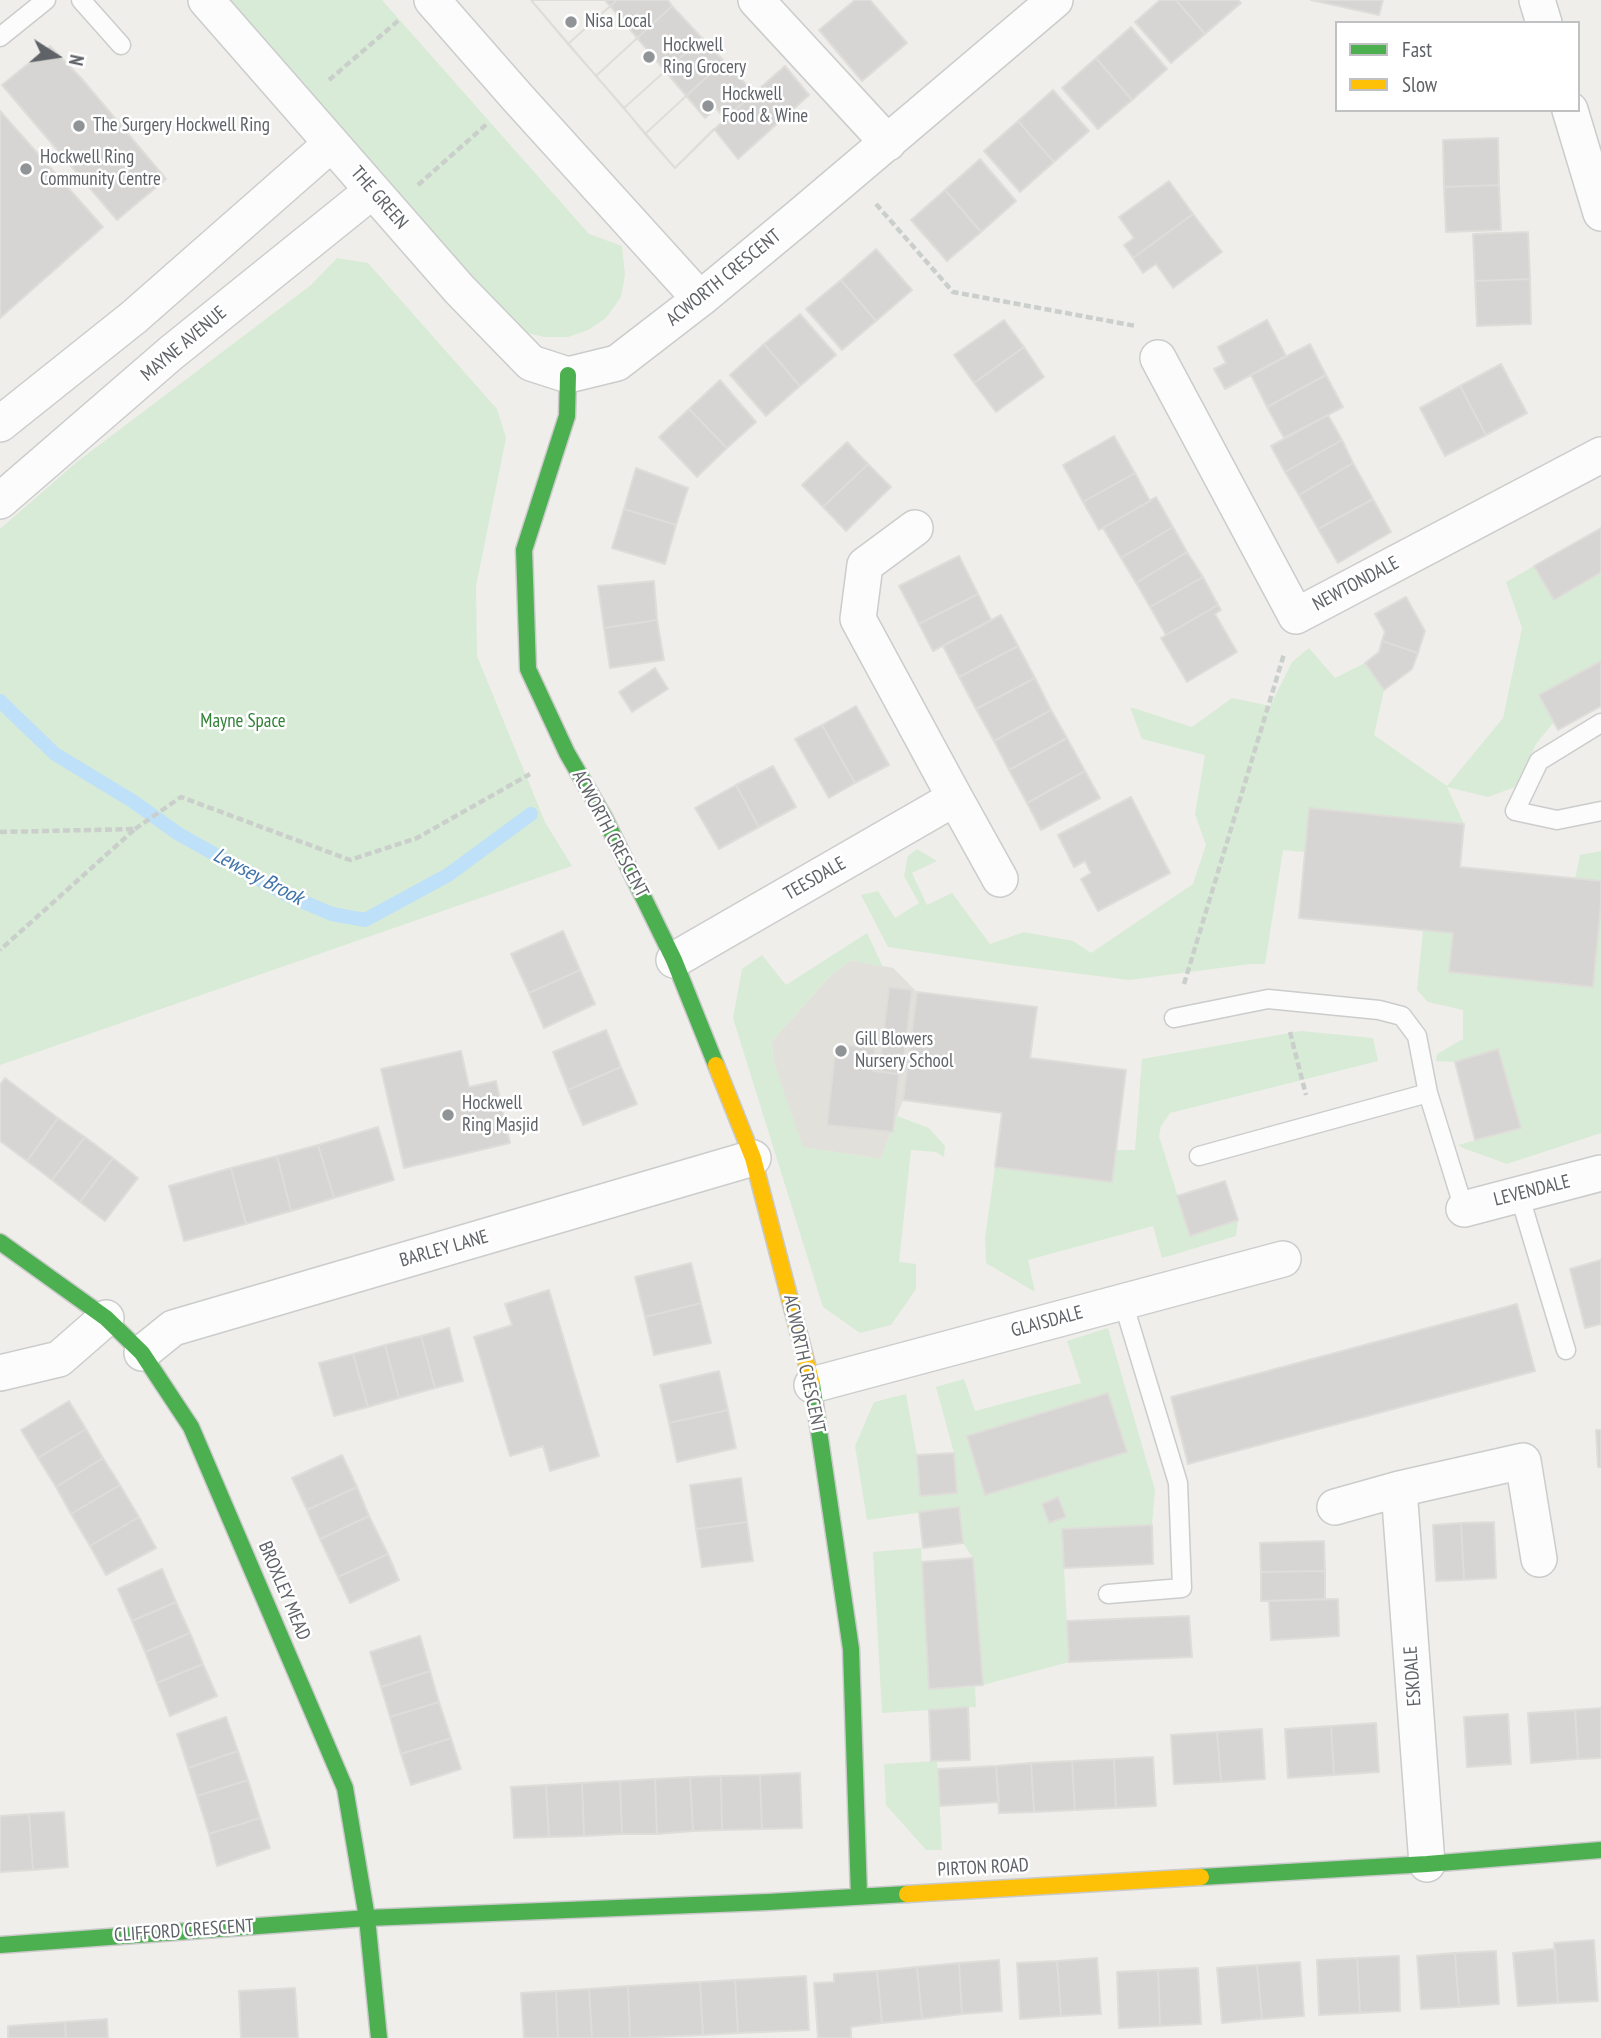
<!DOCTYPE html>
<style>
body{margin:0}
#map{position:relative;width:1601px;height:2038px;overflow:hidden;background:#efeeea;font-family:"PT Sans Narrow",sans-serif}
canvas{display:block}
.legend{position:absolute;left:1335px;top:21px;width:245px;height:91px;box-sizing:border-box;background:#fff;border:2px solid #bfc1c3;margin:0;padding:9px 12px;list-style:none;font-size:21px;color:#5f6368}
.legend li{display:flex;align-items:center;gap:14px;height:35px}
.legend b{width:35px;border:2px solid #bfc1c3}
.north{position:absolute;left:21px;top:21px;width:70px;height:70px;-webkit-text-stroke:5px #fff;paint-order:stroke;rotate:102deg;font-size:19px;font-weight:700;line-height:28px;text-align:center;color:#5f6368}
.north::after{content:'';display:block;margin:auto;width:24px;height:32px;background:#5f6368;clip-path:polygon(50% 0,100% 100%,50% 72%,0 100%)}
</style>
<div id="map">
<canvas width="1601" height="2038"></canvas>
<ul class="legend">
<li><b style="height:9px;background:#4caf50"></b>Fast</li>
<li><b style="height:9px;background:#ffc107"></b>Slow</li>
</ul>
<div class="north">N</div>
</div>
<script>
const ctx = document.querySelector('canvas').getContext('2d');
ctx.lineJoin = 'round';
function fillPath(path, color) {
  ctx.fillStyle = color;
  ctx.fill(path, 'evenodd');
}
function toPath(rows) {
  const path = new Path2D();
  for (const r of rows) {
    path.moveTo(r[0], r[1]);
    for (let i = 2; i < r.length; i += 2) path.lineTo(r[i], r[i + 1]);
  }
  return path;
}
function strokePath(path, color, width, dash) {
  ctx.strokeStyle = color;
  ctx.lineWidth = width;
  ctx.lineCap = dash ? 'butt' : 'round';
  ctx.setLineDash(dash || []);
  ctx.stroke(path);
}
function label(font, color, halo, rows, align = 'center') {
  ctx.font = font + ' "PT Sans Narrow",sans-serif';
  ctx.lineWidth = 5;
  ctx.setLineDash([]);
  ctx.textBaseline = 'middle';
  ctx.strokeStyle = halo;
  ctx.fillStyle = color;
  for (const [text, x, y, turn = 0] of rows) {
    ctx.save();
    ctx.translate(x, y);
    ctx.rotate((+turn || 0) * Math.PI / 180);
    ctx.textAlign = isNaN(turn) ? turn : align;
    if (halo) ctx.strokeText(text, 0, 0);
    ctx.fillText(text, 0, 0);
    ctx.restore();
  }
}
fillPath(toPath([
 [851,960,893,968,917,992,903,1100,881,1159,802,1147,773,1060,772,1041,829,977]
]), '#e2e0da');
fillPath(toPath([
 [220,0,382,0,589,234,622,246,625,275,621,297,606,318,588,330,568,337,544,337,524,332,504,319],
 [337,258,368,263,497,409,506,438,476,586,477,656,545,822,572,866,0,1065,0,529,78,461,311,285],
 [1534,566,1554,600,1601,572,1601,661,1554,722,1536,744,1515,787,1488,797,1447,787,1464,824,1309,809,1305,852,1283,850,1265,964,1250,964,1129,980,1010,965,888,947,861,895,878,891,895,918,919,903,904,876,908,856,917,849,937,861,912,873,927,905,952,893,990,944,1024,932,1073,941,1091,953,1193,884,1206,845,1195,814,1205,755,1142,739,1130,707,1192,727,1232,698,1270,706,1292,662,1309,648,1335,678,1365,663,1384,690,1374,735,1447,786,1503,718,1522,628,1506,582],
 [1601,851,1601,881,1575,879,1580,855],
 [1601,903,1601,1133,1507,1164,1463,1148,1458,1145,1520,1128,1498,1050,1455,1062,1436,1061,1437,1054,1463,1039,1463,1010,1428,1002,1417,990,1423,930,1453,933,1449,972,1592,986],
 [867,933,883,967,851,960,829,977,772,1041,773,1060,803,1147,881,1159,897,1116,929,1128,945,1146,944,1157,936,1152,911,1150,899,1262,916,1264,916,1289,891,1325,860,1333,823,1307,733,1018,742,969,762,955,786,985],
 [1301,1031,1373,1038,1378,1061,1170,1113,1161,1126,1159,1136,1190,1236,1238,1220,1236,1236,1162,1258,1153,1226,1028,1260,1035,1292,986,1263,985,1238,995,1167,1112,1182,1116,1150,1135,1150,1142,1059],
 [1108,1328,1155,1490,1152,1525,1062,1529,1069,1662,983,1685,973,1558,963,1543,959,1507,867,1520,855,1446,874,1402,906,1394,917,1455,920,1496,957,1493,954,1453,936,1387,964,1379,975,1411,1081,1383,1067,1341],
 [921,1548,929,1689,975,1687,976,1707,882,1713,873,1552],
 [937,1761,942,1850,926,1850,886,1805,884,1764]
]), '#d8ebd6');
strokePath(toPath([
 [0,701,55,754,134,802,177,833,287,895,332,914,365,920,448,875,531,814]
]), '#bfe0f9', 14);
const building = toPath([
 [531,0,605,0,705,118,716,108,725,119,785,66,809,95,738,159,714,129,675,168,531,0],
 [531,0,617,0,568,44,531,0],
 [617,0,668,0,672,6,596,76,568,44,617,0],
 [855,0,870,0,907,43,862,81,819,30,855,0],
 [1160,0,1176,0,1205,34,1171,63,1135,22,1160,0],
 [1176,0,1238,0,1241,3,1205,34,1176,0],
 [1311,0,1383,0,1379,15,1311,0],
 [672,6,702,38,624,108,596,76,672,6],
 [1131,27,1167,69,1132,100,1096,58,1131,27],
 [702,38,724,61,645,134,624,108,702,38],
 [50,46,82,79,166,179,117,220,2,85,50,46],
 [1096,58,1132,100,1098,129,1062,88,1096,58],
 [724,61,754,93,725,119,675,168,645,134,724,61],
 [1053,90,1089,131,1054,162,1018,121,1053,90],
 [0,111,103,227,0,318,0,111],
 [1018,121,1054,162,1020,192,984,151,1018,121],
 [1498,138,1499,185,1444,187,1443,140,1498,138],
 [980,159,1016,201,981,232,945,190,980,159],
 [1169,181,1193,214,1133,258,1124,245,1134,238,1119,217,1169,181],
 [1499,185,1501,230,1446,232,1444,187,1499,185],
 [945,190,981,232,947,261,911,220,945,190],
 [1193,214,1222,252,1173,288,1156,264,1143,273,1133,258,1193,214],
 [1528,232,1530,279,1475,281,1473,234,1528,232],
 [876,249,912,290,876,321,841,280,876,249],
 [1530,279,1531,324,1477,326,1475,281,1530,279],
 [841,280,876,321,842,350,806,309,841,280],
 [800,314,836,355,800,386,764,344,800,314],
 [1004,320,1024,347,974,383,954,355,1004,320],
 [1267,320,1286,356,1225,389,1214,369,1226,363,1218,347,1267,320],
 [764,344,800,386,766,416,730,375,764,344],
 [1310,344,1326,375,1267,407,1251,375,1310,344],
 [1024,347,1044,377,996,412,974,383,1024,347],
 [1501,364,1527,413,1486,435,1460,386,1501,364],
 [1326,375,1343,407,1284,438,1267,407,1326,375],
 [720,380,756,422,727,448,689,409,720,380],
 [1460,386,1486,435,1445,456,1420,408,1460,386],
 [689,409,727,448,697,477,659,437,689,409],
 [1328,415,1342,440,1285,472,1271,446,1328,415],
 [1114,436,1135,473,1083,502,1063,465,1114,436],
 [1342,440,1353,463,1299,495,1285,472,1342,440],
 [847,442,868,464,823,507,802,485,847,442],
 [1353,463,1373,499,1318,529,1299,495,1353,463],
 [868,464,891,487,846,531,823,507,868,464],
 [636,468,688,488,676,525,624,509,636,468],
 [1135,473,1150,501,1099,530,1083,502,1135,473],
 [1156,497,1173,527,1121,558,1103,528,1156,497],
 [1373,499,1391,532,1338,563,1318,529,1373,499],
 [624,509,676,525,665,564,612,548,624,509],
 [1173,527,1187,552,1136,583,1121,558,1173,527],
 [1601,528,1601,572,1554,600,1534,566,1601,528],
 [1187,552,1203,577,1150,607,1136,583,1187,552],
 [959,556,978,594,919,624,899,586,959,556],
 [1203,577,1218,605,1166,635,1150,607,1203,577],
 [654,581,657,620,604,628,598,586,654,581],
 [978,594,991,620,933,651,919,624,978,594],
 [1406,597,1425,631,1418,653,1382,641,1385,632,1375,614,1406,597],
 [1218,605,1221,610,1215,614,1237,652,1187,682,1161,638,1218,605],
 [1001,615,1018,646,959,677,943,646,1001,615],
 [657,620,664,660,610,668,604,628,657,620],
 [1382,641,1418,653,1412,669,1384,690,1365,663,1379,652,1382,641],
 [1018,646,1035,678,976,709,959,677,1018,646],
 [1601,661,1601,706,1558,730,1539,695,1601,661],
 [655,668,668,689,632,712,619,692,655,668],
 [1035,678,1051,710,994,741,976,709,1035,678],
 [856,706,889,765,855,783,822,725,856,706],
 [1051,710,1067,738,1009,770,994,741,1051,710],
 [822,725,855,783,829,798,795,739,822,725],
 [1067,738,1085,771,1027,803,1009,770,1067,738],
 [773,766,796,807,759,827,736,785,773,766],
 [1085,771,1100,798,1041,830,1027,803,1085,771],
 [736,785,759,827,719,849,695,808,736,785],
 [1131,797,1170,873,1098,911,1081,879,1091,873,1085,861,1074,867,1058,835,1131,797],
 [1309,808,1464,824,1460,867,1601,881,1601,903,1593,987,1449,972,1453,933,1299,918,1309,808],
 [563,931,580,970,529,993,511,954,563,931],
 [580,970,595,1004,544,1028,529,993,580,970],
 [889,987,912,990,902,1075,879,1071,889,987],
 [917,992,1037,1007,1030,1058,1126,1070,1112,1182,995,1167,1002,1113,903,1100,917,992],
 [606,1030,621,1067,568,1090,553,1052,606,1030],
 [836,1044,875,1048,873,1071,899,1074,893,1132,827,1125,836,1044],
 [1498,1049,1521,1128,1475,1140,1455,1062,1498,1049],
 [461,1051,469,1087,496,1081,510,1143,404,1168,381,1069,461,1051],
 [621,1067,637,1104,583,1125,568,1090,621,1067],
 [5,1078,58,1118,27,1161,0,1141,0,1085,5,1078],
 [58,1118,85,1137,52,1180,27,1161,58,1118],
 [378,1127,394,1180,334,1198,318,1145,378,1127],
 [85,1137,113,1158,80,1202,52,1180,85,1137],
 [318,1145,334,1198,291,1211,277,1156,318,1145],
 [277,1156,291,1211,246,1224,231,1168,277,1156],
 [113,1158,138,1178,105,1221,80,1202,113,1158],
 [231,1168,246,1224,184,1241,169,1186,231,1168],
 [1225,1181,1238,1220,1190,1236,1177,1196,1225,1181],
 [1601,1260,1601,1324,1585,1328,1570,1269,1601,1260],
 [691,1263,701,1303,645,1317,635,1277,691,1263],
 [549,1290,599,1456,550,1471,543,1446,510,1456,474,1337,512,1325,505,1304,549,1290],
 [701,1303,711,1343,654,1355,645,1317,701,1303],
 [1517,1304,1535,1371,1188,1464,1171,1397,1517,1304],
 [449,1328,463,1381,435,1388,421,1336,449,1328],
 [421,1336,435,1388,399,1398,385,1345,421,1336],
 [385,1345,399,1398,368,1407,353,1354,385,1345],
 [353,1354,368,1407,334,1416,319,1363,353,1354],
 [719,1371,728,1410,669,1423,660,1385,719,1371],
 [1108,1393,1127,1452,985,1495,967,1436,1108,1393],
 [69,1401,86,1429,38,1458,21,1430,69,1401],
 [728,1410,736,1448,677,1462,669,1423,728,1410],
 [86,1429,103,1458,56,1487,38,1458,86,1429],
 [1596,1430,1601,1430,1601,1467,1598,1467,1596,1430],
 [954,1453,957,1493,920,1496,917,1455,954,1453],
 [342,1455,357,1487,307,1510,292,1478,342,1455],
 [103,1458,120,1485,71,1514,56,1487,103,1458],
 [741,1478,747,1522,696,1529,690,1485,741,1478],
 [120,1485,139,1517,90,1546,71,1514,120,1485],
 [357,1487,369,1516,320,1539,307,1510,357,1487],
 [1058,1497,1066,1517,1049,1523,1042,1504,1058,1497],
 [959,1507,963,1543,923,1548,919,1512,959,1507],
 [369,1516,388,1554,338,1577,320,1539,369,1516],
 [139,1517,156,1548,106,1575,90,1546,139,1517],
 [747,1522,753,1561,702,1567,696,1529,747,1522],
 [1494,1522,1496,1578,1464,1580,1461,1523,1494,1522],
 [1461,1523,1464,1580,1436,1581,1433,1525,1461,1523],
 [1152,1525,1153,1564,1064,1568,1062,1529,1152,1525],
 [1324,1541,1325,1571,1261,1572,1260,1543,1324,1541],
 [388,1554,399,1580,350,1603,338,1577,388,1554],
 [973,1558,983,1685,929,1689,922,1562,973,1558],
 [162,1569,176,1602,132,1621,118,1589,162,1569],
 [1325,1571,1325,1599,1261,1601,1261,1572,1325,1571],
 [1338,1599,1339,1636,1271,1640,1269,1601,1338,1599],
 [176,1602,190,1633,145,1652,132,1621,176,1602],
 [1189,1616,1192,1657,1069,1662,1067,1621,1189,1616],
 [190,1633,203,1664,157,1683,145,1652,190,1633],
 [420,1636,430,1671,381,1687,370,1652,420,1636],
 [203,1664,217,1696,170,1716,157,1683,203,1664],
 [430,1671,439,1702,390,1717,381,1687,430,1671],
 [439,1702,451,1738,401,1754,390,1717,439,1702],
 [968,1707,970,1760,931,1761,929,1710,968,1707],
 [1601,1708,1601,1758,1578,1759,1575,1710,1601,1708],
 [1575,1710,1578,1759,1531,1763,1528,1713,1575,1710],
 [1508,1714,1511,1764,1467,1767,1464,1717,1508,1714],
 [226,1717,238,1751,188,1768,177,1734,226,1717],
 [1376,1723,1379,1772,1334,1775,1331,1726,1376,1723],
 [1331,1726,1334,1775,1288,1778,1285,1729,1331,1726],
 [1262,1729,1265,1779,1221,1782,1217,1732,1262,1729],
 [1217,1732,1221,1782,1174,1784,1171,1735,1217,1732],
 [451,1738,461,1769,411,1785,401,1754,451,1738],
 [238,1751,248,1780,197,1796,188,1768,238,1751],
 [1153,1757,1156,1806,1116,1808,1114,1759,1153,1757],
 [1114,1759,1116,1808,1075,1810,1072,1761,1114,1759],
 [1072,1761,1075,1810,1034,1812,1031,1763,1072,1761],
 [1031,1763,1034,1812,999,1813,996,1766,1031,1763],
 [996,1766,999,1802,940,1806,938,1769,996,1766],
 [800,1773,802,1828,762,1829,760,1775,800,1773],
 [760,1775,762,1829,722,1830,721,1776,760,1775],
 [721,1776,722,1830,693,1831,690,1777,721,1776],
 [690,1777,693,1831,657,1834,655,1779,690,1777],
 [655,1779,657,1834,622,1834,620,1781,655,1779],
 [248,1780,260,1818,209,1834,197,1796,248,1780],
 [620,1781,622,1834,584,1836,582,1783,620,1781],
 [582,1783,584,1836,549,1837,546,1785,582,1783],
 [546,1785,549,1837,514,1838,511,1787,546,1785],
 [64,1812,68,1867,33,1870,29,1814,64,1812],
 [29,1814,33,1870,0,1872,0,1816,29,1814],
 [260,1818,270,1848,217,1866,209,1834,260,1818],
 [1594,1940,1598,2001,1558,2003,1554,1943,1594,1940],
 [1555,1949,1558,2003,1518,2006,1513,1953,1555,1949],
 [1496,1951,1499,2004,1459,2007,1455,1953,1496,1951],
 [1455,1953,1459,2007,1421,2009,1417,1956,1455,1953],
 [1399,1956,1400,2011,1360,2013,1357,1958,1399,1956],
 [1097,1958,1101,2014,1061,2016,1057,1961,1097,1958],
 [1357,1958,1360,2013,1319,2015,1317,1960,1357,1958],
 [999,1960,1002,2011,962,2014,959,1963,999,1960],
 [1057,1961,1061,2016,1020,2019,1017,1963,1057,1961],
 [1300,1962,1304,2016,1262,2019,1257,1965,1300,1962],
 [959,1963,962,2014,922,2019,917,1967,959,1963],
 [1257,1965,1262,2019,1222,2023,1217,1968,1257,1965],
 [917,1967,922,2019,882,2023,877,1971,917,1967],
 [1198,1968,1201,2024,1160,2026,1158,1970,1198,1968],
 [1158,1970,1160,2026,1119,2028,1117,1972,1158,1970],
 [877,1971,882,2023,851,2027,851,2038,818,2038,814,1983,834,1982,834,1974,877,1971],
 [806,1976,809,2030,738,2033,735,1980,806,1976],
 [735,1980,738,2033,703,2035,700,1982,735,1980],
 [700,1982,703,2035,630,2038,628,1986,700,1982],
 [628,1986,630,2038,592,2038,589,1989,628,1986],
 [295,1988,298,2038,241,2038,239,1991,295,1988],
 [589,1989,592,2038,558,2038,556,1991,589,1989],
 [556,1991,558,2038,524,2038,521,1993,556,1991],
 [107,2019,108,2038,66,2038,65,2022,107,2019],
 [65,2022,66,2038,8,2038,8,2026,65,2022]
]);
fillPath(building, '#d6d5d3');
strokePath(building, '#deddd9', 2);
const lane = toPath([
 [81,0,121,45],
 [0,37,46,0],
 [1601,723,1539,761,1515,811,1557,820,1601,811],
 [1174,1018,1268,999,1379,1010,1402,1016,1417,1036,1428,1093],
 [1199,1156,1428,1093,1464,1209],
 [1519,1194,1566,1350],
 [1108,1594,1182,1588,1178,1483,1123,1302]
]);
const street = toPath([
 [206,0,459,289,531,363,568,375,617,363,700,299,799,217,1055,0],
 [432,0,517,97,700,299],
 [756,0,888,143],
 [1537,0,1544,23],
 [1570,110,1601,213],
 [1158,358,1296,616,1601,455],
 [0,424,134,317,331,144],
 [0,501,171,353,372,191],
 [955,798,1000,879],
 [674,960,955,798,858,619,865,565,915,528],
 [1464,1209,1601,1173],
 [142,1353,173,1328,753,1158],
 [0,1373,59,1359,106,1318],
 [812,1385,1283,1259],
 [1335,1507,1399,1489],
 [1427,1864,1399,1489,1523,1461,1539,1559]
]);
const fast = toPath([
 [568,375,567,416,524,550,528,669,567,753,604,817,674,960,716,1065],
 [0,1242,106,1318,142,1353,191,1427,345,1788,367,1918,379,2038],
 [812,1384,851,1649,859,1896],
 [1201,1877,1427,1864,1601,1850],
 [0,1945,367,1918,768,1902,907,1894]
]);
const slow = toPath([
 [716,1065,753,1158,812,1384],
 [907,1894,1201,1877]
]);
strokePath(lane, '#cbcccc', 21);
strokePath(street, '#cbcccc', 38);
strokePath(fast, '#cacacb', 19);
strokePath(slow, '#cacacb', 19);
strokePath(toPath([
 [329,80,399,20],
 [418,185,488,123],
 [876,204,953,292,1136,326],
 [135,829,181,797,350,860,417,838,530,774],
 [0,832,135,829,0,950],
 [1184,984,1284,654],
 [1290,1032,1306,1095]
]), '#cacfcc', 4.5, [7, 3.5]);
strokePath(lane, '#fdfcfc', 18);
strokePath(street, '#fdfcfc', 35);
strokePath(fast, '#4caf50', 16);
strokePath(slow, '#ffc107', 16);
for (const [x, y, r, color] of [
 [571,22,7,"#919496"],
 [649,57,7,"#919496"],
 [708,106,7,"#919496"],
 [79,126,7,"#919496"],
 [26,169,7,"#919496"],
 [841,1051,7,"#919496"],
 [448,1115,7,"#919496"]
]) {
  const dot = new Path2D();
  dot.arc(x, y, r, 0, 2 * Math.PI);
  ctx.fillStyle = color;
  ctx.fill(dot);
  strokePath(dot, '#fff', 2.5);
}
label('19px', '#5f6368', '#fff', [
 ["Nisa Local",585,22],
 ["Hockwell",663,46],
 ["Ring Grocery",663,68],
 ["Hockwell",722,95],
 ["Food & Wine",722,117],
 ["The Surgery Hockwell Ring",93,126],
 ["Hockwell Ring",40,158],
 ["Community Centre",40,180],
 ["Gill Blowers",855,1040],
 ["Nursery School",855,1062],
 ["Hockwell",462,1104],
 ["Ring Masjid",462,1126]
], 'left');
label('19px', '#5f6368', '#fff', [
 ["THE GREEN",379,198,49],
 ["ACWORTH CRESCENT",724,278,-39],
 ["MAYNE AVENUE",184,344,-40],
 ["NEWTONDALE",1356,584,-28],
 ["ACWORTH CRESCENT",610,834,62],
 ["TEESDALE",815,879,-30],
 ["LEVENDALE",1532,1191,-14],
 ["BARLEY LANE",444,1249,-16],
 ["GLAISDALE",1047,1322,-15],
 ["ACWORTH CRESCENT",804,1364,78],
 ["BROXLEY MEAD",284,1591,67],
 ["ESKDALE",1413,1676,-94],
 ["PIRTON ROAD",983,1868,-3],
 ["CLIFFORD CRESCENT",184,1931,-4]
]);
label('19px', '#348238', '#fff', [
 ["Mayne Space",243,722]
]);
label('italic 21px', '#4174aa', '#fff', [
 ["Lewsey Brook",258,877,28]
]);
</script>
